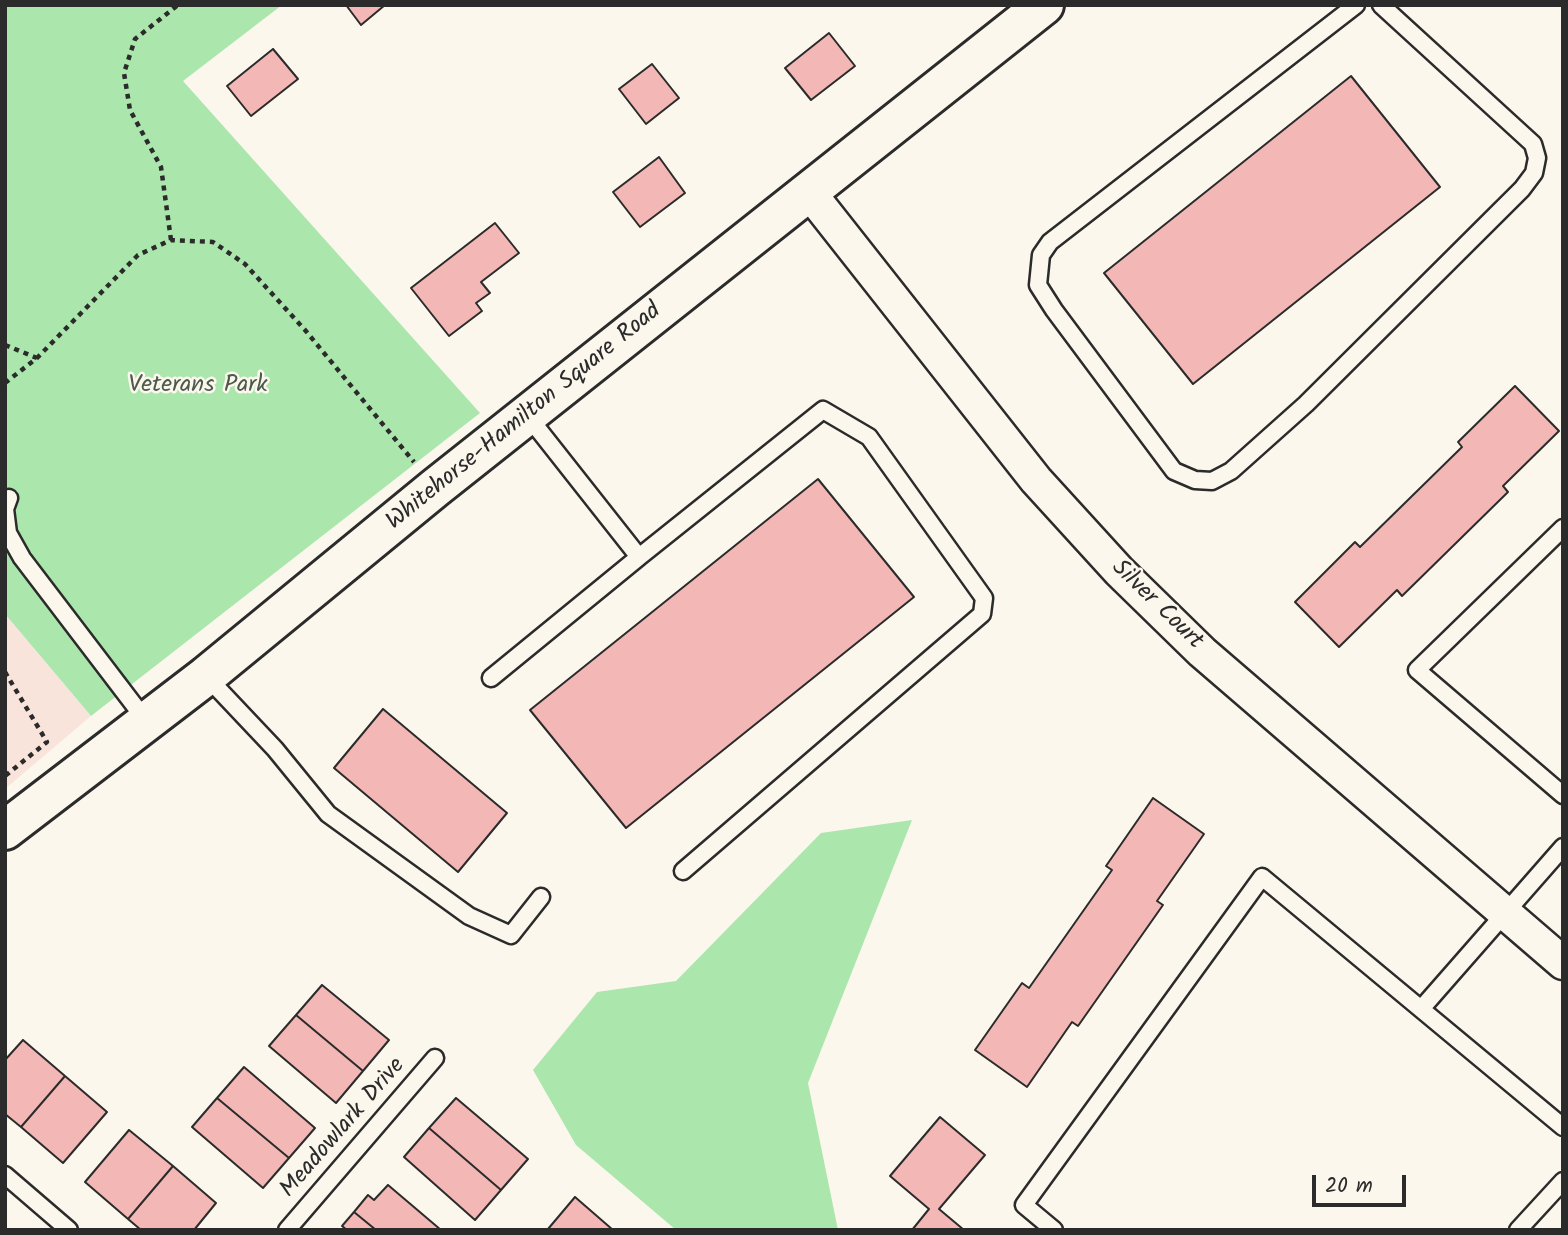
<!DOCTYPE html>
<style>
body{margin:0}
#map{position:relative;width:1568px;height:1235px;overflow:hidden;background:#fbf7ec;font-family:Kalam,sans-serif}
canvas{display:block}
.frame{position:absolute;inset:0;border:7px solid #2b2b2b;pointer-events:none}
.scale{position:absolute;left:1312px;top:1175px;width:94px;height:32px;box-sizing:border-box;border:4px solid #2b2b2b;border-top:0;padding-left:9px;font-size:21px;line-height:24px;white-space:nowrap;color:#2b2b2b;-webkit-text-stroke:5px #fbf7ec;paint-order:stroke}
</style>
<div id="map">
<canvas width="1568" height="1235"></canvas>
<div class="frame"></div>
<div class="scale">20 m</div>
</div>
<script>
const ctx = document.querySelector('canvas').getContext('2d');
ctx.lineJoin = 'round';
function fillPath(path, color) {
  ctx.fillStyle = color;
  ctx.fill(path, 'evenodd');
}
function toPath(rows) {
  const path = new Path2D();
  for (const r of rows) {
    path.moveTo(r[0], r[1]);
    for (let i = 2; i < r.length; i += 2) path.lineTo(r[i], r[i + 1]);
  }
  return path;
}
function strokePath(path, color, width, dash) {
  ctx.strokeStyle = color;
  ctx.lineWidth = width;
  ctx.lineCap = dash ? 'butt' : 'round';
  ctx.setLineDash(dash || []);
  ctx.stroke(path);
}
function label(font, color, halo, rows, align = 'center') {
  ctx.font = font + ' Kalam,sans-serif';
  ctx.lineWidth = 5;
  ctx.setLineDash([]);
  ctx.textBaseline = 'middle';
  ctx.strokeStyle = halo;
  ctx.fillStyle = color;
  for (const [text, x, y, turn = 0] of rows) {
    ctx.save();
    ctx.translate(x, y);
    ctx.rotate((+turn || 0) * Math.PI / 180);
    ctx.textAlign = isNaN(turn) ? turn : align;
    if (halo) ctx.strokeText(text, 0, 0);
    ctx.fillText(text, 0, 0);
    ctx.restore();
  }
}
fillPath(toPath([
 [5,614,91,716,5,789]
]), '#f9e4dc');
fillPath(toPath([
 [5,5,282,5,183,81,480,413,91,716,5,614],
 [912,820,808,1083,838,1230,676,1230,576,1145,533,1070,597,992,676,981,821,833]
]), '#abe7ad');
const building = toPath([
 [346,5,385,5,361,25,346,5],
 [829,33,855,66,811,100,785,68,829,33],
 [273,49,298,79,251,116,227,86,273,49],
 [652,64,679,98,646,124,619,89,652,64],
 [1351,76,1440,187,1193,384,1104,273,1351,76],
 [659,157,685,193,640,227,613,192,659,157],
 [495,223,519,253,481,282,490,293,476,303,482,311,449,336,411,288,495,223],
 [1515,386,1559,431,1503,486,1508,492,1402,596,1397,590,1339,647,1295,602,1355,542,1360,547,1462,447,1458,442,1515,386],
 [818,479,914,597,626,828,530,710,818,479],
 [383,709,507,813,458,872,334,768,383,709],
 [1153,798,1204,834,1157,901,1163,905,1078,1026,1072,1022,1027,1087,975,1050,1022,983,1029,988,1112,870,1106,866,1153,798],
 [322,985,389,1040,363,1071,296,1015,322,985],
 [296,1015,363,1071,336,1103,269,1046,296,1015],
 [23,1040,65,1076,21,1127,5,1114,5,1060,23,1040],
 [244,1067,315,1128,289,1158,217,1098,244,1067],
 [65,1076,107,1112,63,1163,21,1127,65,1076],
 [217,1098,289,1158,263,1188,192,1127,217,1098],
 [456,1098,528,1159,501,1190,429,1128,456,1098],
 [940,1117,985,1155,939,1209,964,1230,912,1230,929,1209,890,1176,940,1117],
 [429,1128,501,1190,475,1220,404,1157,429,1128],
 [129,1130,173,1166,128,1219,85,1182,129,1130],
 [173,1166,216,1203,194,1230,141,1230,128,1219,173,1166],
 [388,1185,441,1230,376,1230,354,1212,368,1195,374,1200,388,1185],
 [575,1197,613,1230,548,1229,575,1197],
 [354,1212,376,1230,347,1230,342,1226,354,1212]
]);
fillPath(building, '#f3b7b6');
strokePath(building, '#2b2b2b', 2);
const service = toPath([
 [1356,5,1050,242,1041,255,1038,285,1054,310,1174,471,1195,480,1212,481,1231,471,1306,404,1522,189,1534,173,1537,158,1533,144,1381,5],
 [527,415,639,557,823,410,869,437,984,598,982,614,683,871],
 [9,498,5,509,8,533,22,558,147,722],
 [1563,528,1417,670,1563,795],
 [206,676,275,749,328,814,469,916,511,935,541,897],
 [491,678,639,557],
 [1421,1009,1563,847],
 [5,1175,69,1230],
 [287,1230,435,1058],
 [1054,1230,1024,1205,1262,877,1563,1127],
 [1518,1230,1563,1181]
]);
const minor = toPath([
 [809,192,1036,480,1119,571,1202,652,1563,963]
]);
const tertiary = toPath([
 [5,830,206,676,435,488,1044,5]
]);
strokePath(service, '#2b2b2b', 21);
strokePath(minor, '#2b2b2b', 37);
strokePath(tertiary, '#2b2b2b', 44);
strokePath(toPath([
 [171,240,161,167,130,110,124,73,135,39,178,5],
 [5,345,37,358],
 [5,383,37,358,138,255,171,240,213,242,245,264,305,330,414,462],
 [5,672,47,742,5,776]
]), '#2b2b2b', 4.5, [5, 5]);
strokePath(service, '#fbf7ec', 16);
strokePath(minor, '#fbf7ec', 32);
strokePath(tertiary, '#fbf7ec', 38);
label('24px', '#4b5a4c', '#fbf7ec', [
 ["Veterans Park",198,387]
]);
label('24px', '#2b2b2b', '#fbf7ec', [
 ["Whitehorse-Hamilton Square Road",525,418,-39],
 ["Silver Court",1156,606,44],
 ["Meadowlark Drive",344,1129,-49]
]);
</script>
